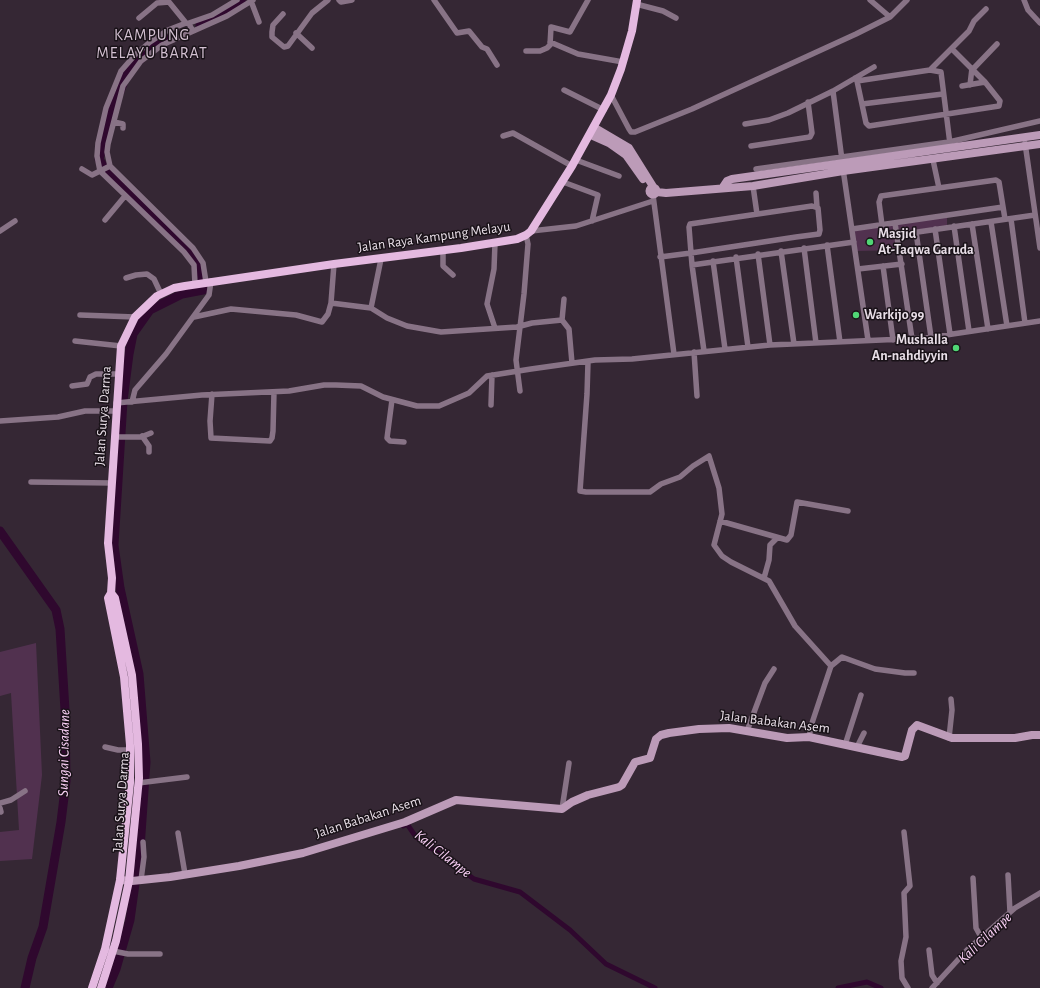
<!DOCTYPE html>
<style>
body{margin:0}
canvas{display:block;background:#352734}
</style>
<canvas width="1040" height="988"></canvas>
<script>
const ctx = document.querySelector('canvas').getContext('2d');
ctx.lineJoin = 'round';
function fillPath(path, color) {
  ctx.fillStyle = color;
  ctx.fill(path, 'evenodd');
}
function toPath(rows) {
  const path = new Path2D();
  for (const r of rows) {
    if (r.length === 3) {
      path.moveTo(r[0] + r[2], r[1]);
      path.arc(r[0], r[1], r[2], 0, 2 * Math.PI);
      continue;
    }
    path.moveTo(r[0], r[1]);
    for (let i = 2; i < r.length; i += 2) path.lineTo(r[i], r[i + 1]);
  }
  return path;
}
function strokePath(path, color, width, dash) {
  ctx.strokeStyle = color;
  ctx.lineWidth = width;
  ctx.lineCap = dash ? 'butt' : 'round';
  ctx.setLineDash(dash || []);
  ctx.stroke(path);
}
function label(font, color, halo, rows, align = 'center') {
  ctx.font = font + ' "Alegreya Sans",sans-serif';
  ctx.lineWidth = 3;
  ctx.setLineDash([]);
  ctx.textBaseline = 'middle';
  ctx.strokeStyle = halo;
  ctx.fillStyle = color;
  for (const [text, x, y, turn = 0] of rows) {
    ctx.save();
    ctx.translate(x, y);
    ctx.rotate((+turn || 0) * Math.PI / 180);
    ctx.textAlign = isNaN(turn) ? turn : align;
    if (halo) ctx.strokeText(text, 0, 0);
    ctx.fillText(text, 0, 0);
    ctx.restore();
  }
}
fillPath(toPath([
 [947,216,947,227,897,234,896,223],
 [895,224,898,250,856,251,854,231],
 [36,643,42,775,32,859,0,861,0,832,19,830,11,693,0,696,0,652]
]), '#51314f');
strokePath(toPath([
 [403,826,407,824,416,837,474,879,520,892,570,930,606,964,655,988],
 [838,988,867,982,881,988]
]), '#2f082e', 5);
strokePath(toPath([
 [200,25,243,4],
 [0,531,56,610,60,629,65,710,66,781,61,822,43,927,32,958,25,988],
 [108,988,116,969,130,920,140,848,146,762,139,674,120,588,114,545,123,401,129,354,133,334,150,310,182,294,203,290,201,269,190,249,107,173,99,159,113,108,129,69,157,45,170,39]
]), '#2f082e', 9);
strokePath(toPath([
 [339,0,341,2,352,0],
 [434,0,457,33,469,31,482,47,487,49,497,65],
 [870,0,890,17],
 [1024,0,1028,10,1040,23],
 [251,1,259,22],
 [636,4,663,11,676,18],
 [283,14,273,25,272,32,272,37,284,47,288,46,312,13,328,0],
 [139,18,157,3,169,2,186,23,189,24,193,31],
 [189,23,212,15,237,0],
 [296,33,312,48],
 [550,42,578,54,623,62],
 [526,51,540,51,547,48,550,45,551,27,570,32,588,0],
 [973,69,997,44],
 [930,70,969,31,974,21,986,9],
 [855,78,857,81,930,70,941,72,950,144],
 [857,81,866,123,869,126,999,106,1000,101,985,82,952,49],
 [970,85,972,68],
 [962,86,985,82],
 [564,90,604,110],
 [833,91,842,160],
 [611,95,629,129,631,132,635,132,692,109,856,34,890,17,907,0],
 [862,104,943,94],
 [114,122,123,124,123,128],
 [745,124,769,120,788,113,833,91,874,67],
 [503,136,513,133,572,166],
 [1025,143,1040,248],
 [751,146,810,137,812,133,808,102],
 [576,160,619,176],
 [933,160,939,188],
 [110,166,100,171,97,156,98,143,106,108,121,71,135,55,150,42,168,30,186,23],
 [82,169,92,175,100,171,184,252,194,265,195,284],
 [756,169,949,142,1040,121],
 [843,169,868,340],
 [563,182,598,195,592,221],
 [753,186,757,214],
 [816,193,817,207],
 [653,195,674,354],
 [1011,219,1025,323],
 [105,220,125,196],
 [991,222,1007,326],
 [895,223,912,339],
 [972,224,988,329],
 [882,225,879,202,881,196,996,180,999,182,1005,219],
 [954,226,969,331],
 [852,229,1003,207],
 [935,229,950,334],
 [0,231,15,221],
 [531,231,576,226,653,201],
 [916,232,931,337],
 [897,235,1035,215],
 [495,243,494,269,487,304,495,328],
 [827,245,840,342],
 [804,248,816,343],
 [443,250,443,266,453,275],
 [781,251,794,344],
 [758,254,770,345],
 [660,257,691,253,796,237,819,234,820,230,818,208,812,206,690,224,689,227,691,253,692,265,704,351],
 [736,257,748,347],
 [713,261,725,349],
 [692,265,854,242],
 [883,266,893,340],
 [858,269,902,264],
 [126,278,136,275,147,274,154,279,161,294],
 [206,282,203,263,193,248,110,166,107,152,108,144,123,86,141,61,162,45,227,16,253,0],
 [331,303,371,308,387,318,407,326,441,332,517,327,532,323,562,320,564,299],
 [371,308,381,259],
 [80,315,135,317],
 [194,317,231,309,296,315,322,322,328,314,331,303,334,264],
 [562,320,569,329,572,363],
 [75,341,121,346],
 [694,352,697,396],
 [588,362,587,394,580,491,586,492,650,492,661,484,680,477,693,466,709,456,719,488,722,514,714,545,722,556,731,562,769,581,795,626,831,666,812,723,809,737],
 [72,386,87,384,90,377,96,374,119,374],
 [520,391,516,360,524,294,528,244,526,235],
 [212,394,210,421,211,438,270,441,272,438,273,431,274,392],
 [392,400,387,438,390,441,404,442],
 [132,402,135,390,166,354,209,295,211,281],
 [116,403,202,395,289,391,324,385,336,385,361,386,383,397,417,406,439,406,469,393,487,376,531,369,595,360,632,359,770,345,926,338,1040,321],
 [491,405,492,375],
 [0,421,58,417,85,411,115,411],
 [142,436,149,446,149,452],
 [114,437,141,437,151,433],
 [31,482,112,483],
 [720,521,787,540,791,535,797,502,848,511],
 [764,578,769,560,770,545,777,538],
 [831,666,842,657,875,669,905,673,914,673],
 [747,731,765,683,774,669],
 [949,738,952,710,951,699],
 [845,745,861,695],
 [105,747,118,750,130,750],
 [857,747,864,733],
 [138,783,187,777],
 [0,803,11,800,25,791],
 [0,808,1,812],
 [562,809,569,763],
 [904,832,910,886,904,893,906,937,901,961,902,978,908,988],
 [178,833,185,874],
 [1008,875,1010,912],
 [973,878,976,928,981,937],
 [141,880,144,857,143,842],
 [929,950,932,975,937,983],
 [113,951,128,954,160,954],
 [932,988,967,950,1015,908,1040,893]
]), '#887386', 5.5);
strokePath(toPath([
 [595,128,629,148,654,188],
 [591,135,609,143,626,155,643,179],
 [723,187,727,181,732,179,1040,135],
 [653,191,3.5],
 [657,192,666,193,753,186,843,171,1040,144],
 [120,880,132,881,170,877,239,866,303,853,405,822,456,800,562,809,572,802,588,795,619,787,622,785,635,762,650,758,656,739,661,735,669,733,699,729,729,728,787,738,809,737,902,757,905,756,912,730,917,725,952,738,1015,738,1032,735,1040,735]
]), '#bc9bb8', 8);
strokePath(toPath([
 [92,988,105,949,120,880,130,783,130,745,124,677,108,598,111,593,112,578,108,543,121,346,135,317,157,296,174,288,185,286,334,264,461,248,517,239,526,235,531,231,572,166,611,95,621,69,632,31,637,0],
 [101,988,116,941,129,881,139,778,138,744,132,675,115,598,111,593]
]), '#e4b9e0', 8);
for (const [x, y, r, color] of [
 [870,242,4,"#50d675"],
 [856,315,4,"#50d675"],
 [956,348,4,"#50d675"]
]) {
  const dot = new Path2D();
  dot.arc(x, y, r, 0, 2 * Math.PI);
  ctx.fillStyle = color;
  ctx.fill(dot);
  strokePath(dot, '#191218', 1.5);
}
label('bold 14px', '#e8dee7', '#191218', [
 ["Masjid",878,234],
 ["At-Taqwa Garuda",878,250],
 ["Warkijo 99",864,315],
 ["Mushalla",948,340,"right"],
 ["An-nahdiyyin",948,356,"right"]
], 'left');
label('14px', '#e8dee7', '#191218', [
 ["Jalan Raya Kampung Melayu",434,237,-8],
 ["Jalan Surya Darma",103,416,-86],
 ["Jalan Babakan Asem",775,722,7],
 ["Jalan Surya Darma",121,802,-86],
 ["Jalan Babakan Asem",368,817,-18]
]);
label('italic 15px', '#fcd2f8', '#191218', [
 ["Sungai Cisadane",64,753,-89],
 ["Kali Cilampe",443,854,38],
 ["Kali Cilampe",985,938,-43]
]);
ctx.letterSpacing = '1px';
label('16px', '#d3c0d1', '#191218', [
 ["KAMPUNG",152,35],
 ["MELAYU BARAT",152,53]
]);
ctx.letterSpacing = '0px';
</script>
